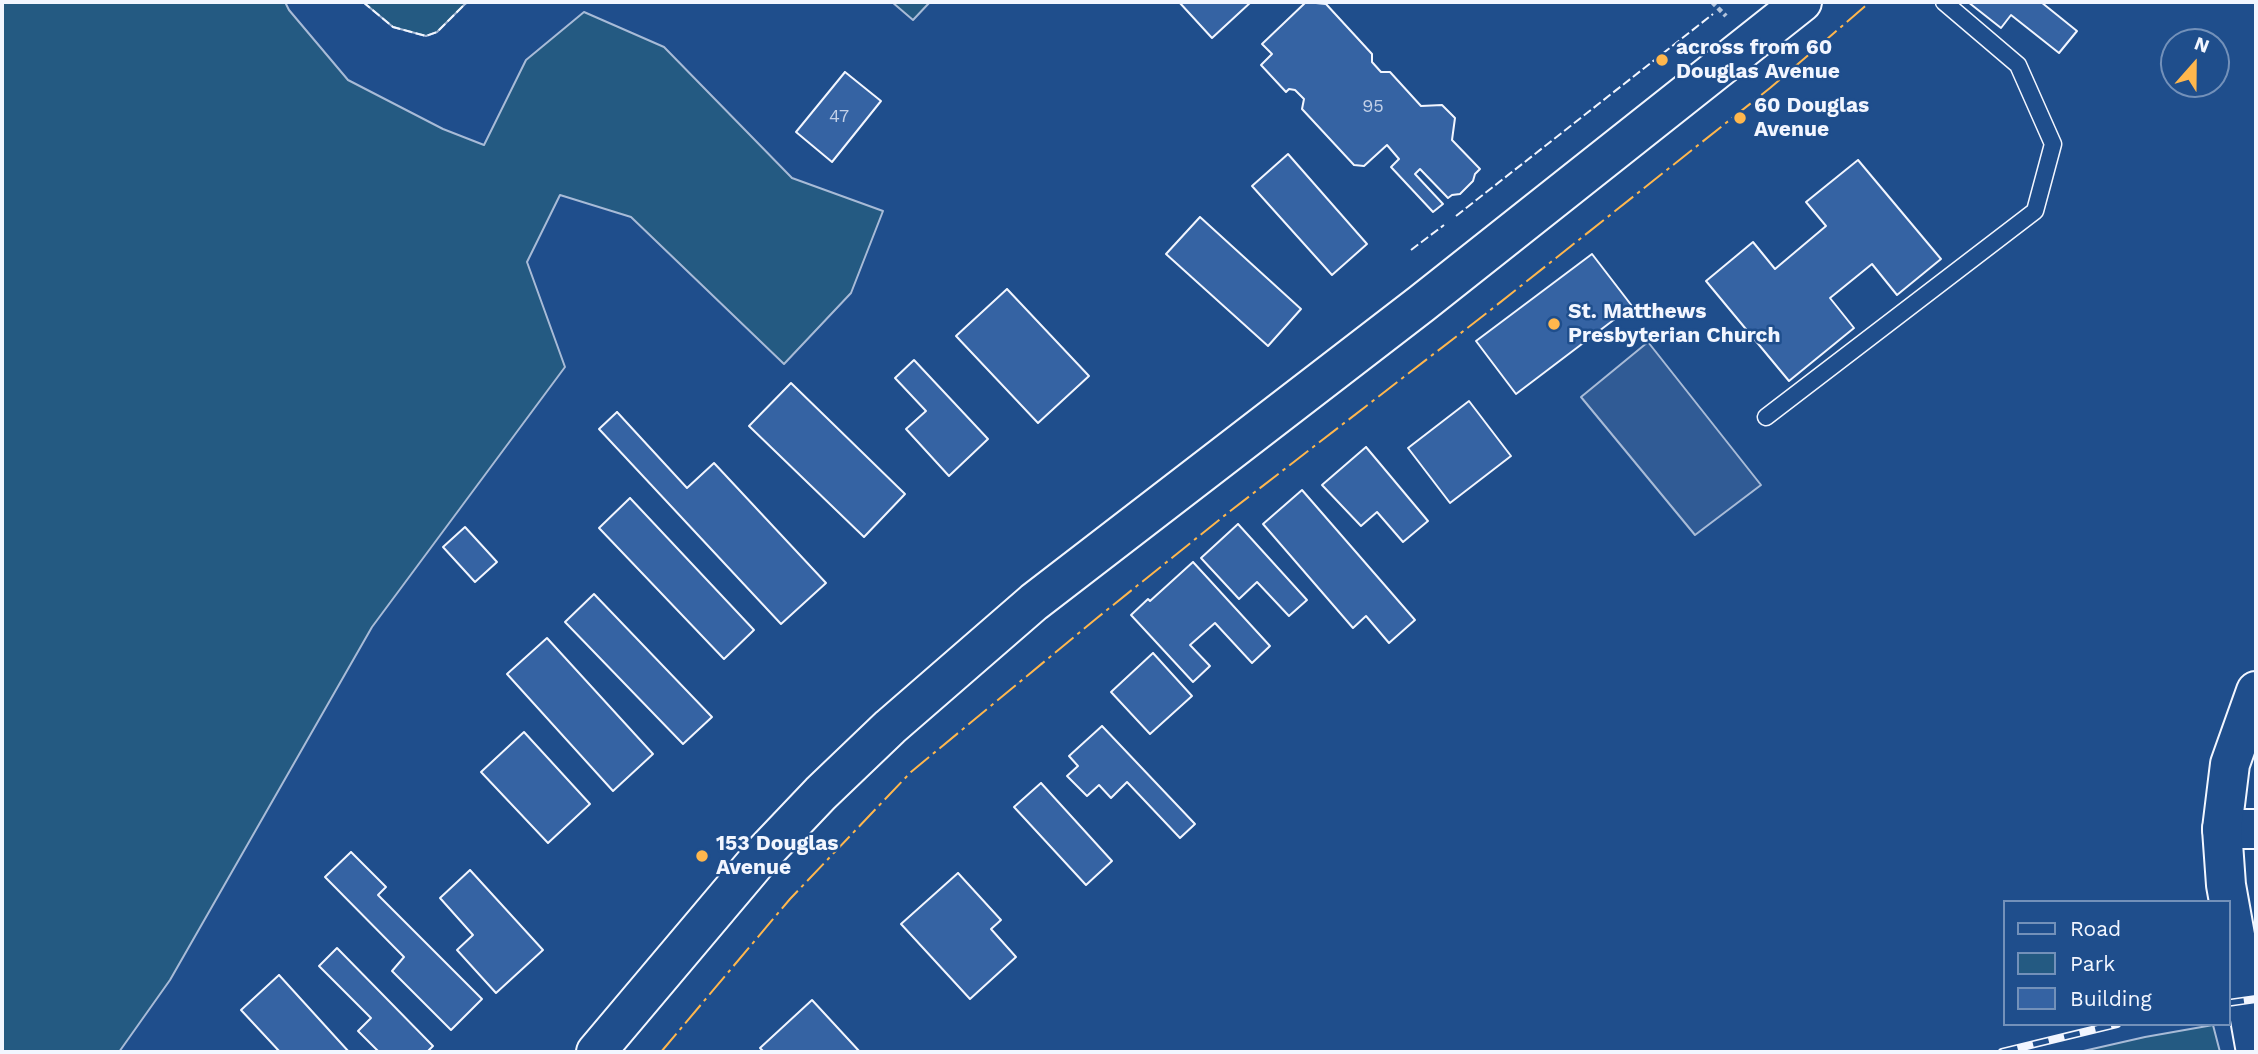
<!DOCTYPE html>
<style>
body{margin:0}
#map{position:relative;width:2258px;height:1054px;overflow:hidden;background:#1f4e8c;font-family:"Work Sans",sans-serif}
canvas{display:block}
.frame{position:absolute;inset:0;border:4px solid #f2f6ff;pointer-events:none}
.legend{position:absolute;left:2003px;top:900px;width:228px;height:126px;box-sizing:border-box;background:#1f4e8c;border:2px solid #7391ba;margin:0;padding:9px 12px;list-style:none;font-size:21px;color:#f2f6ff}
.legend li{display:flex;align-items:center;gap:14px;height:35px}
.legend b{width:35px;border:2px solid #7391ba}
.north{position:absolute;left:2160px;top:28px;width:70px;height:70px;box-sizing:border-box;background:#1f4e8c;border:2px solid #7391ba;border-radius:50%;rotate:21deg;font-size:19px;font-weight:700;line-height:28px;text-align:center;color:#f2f6ff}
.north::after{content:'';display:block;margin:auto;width:24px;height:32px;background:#ffb74d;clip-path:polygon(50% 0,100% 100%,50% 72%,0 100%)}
</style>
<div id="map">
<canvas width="2258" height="1054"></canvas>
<div class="frame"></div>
<ul class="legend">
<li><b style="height:9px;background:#1f4e8c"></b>Road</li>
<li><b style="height:19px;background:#245a82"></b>Park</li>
<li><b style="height:19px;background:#3563a3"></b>Building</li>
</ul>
<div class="north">N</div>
</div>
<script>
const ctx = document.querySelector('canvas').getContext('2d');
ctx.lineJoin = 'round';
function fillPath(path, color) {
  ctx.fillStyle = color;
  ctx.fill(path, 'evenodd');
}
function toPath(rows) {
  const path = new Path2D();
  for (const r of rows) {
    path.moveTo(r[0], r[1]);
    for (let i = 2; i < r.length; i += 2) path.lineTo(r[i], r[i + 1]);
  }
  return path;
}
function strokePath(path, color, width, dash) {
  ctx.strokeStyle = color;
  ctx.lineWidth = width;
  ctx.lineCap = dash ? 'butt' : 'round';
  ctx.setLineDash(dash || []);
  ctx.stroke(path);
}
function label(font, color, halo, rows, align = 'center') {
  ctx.font = font + ' "Work Sans",sans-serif';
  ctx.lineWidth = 5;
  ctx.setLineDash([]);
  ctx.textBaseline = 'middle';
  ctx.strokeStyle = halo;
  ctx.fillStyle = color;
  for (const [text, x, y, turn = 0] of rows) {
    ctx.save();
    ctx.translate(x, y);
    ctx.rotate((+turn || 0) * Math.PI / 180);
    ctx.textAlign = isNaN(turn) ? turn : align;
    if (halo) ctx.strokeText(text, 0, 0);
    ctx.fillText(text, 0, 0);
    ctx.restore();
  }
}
const green = toPath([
 [2,2,285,2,289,10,348,80,443,129,484,145,526,60,584,12,664,47,792,178,883,211,851,293,784,364,631,217,560,195,527,262,565,367,372,627,170,980,119,1052,2,1052,2,2],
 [363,2,467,2,437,32,426,36,393,27,363,2],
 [892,2,930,2,913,20,892,2],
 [2213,1025,2220,1052,2079,1052,2145,1037,2213,1025]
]);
fillPath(green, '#245a82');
strokePath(green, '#a8bbd7', 2);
const parking = toPath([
 [1648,342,1761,485,1695,535,1581,397,1648,342]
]);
fillPath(parking, '#305b95');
strokePath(parking, '#a8bbd7', 2);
const building = toPath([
 [1179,2,1251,2,1212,38,1179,2],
 [1306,2,1326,4,1372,54,1372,62,1381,72,1390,72,1421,106,1442,105,1455,118,1452,140,1480,169,1475,174,1473,181,1460,194,1452,195,1448,198,1420,169,1415,174,1443,204,1433,212,1391,167,1399,159,1387,145,1364,166,1354,165,1302,109,1304,99,1295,90,1289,89,1286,92,1261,65,1272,54,1262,44,1306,2],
 [1968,2,2041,2,2077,31,2059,53,2011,15,2001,28,1968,2],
 [845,72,881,101,832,162,796,132,845,72],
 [1288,154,1367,244,1332,275,1252,186,1288,154],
 [1858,160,1941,259,1897,295,1872,264,1830,298,1854,328,1789,381,1706,281,1753,242,1775,269,1826,226,1806,202,1858,160],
 [1200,217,1301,309,1268,346,1166,254,1200,217],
 [1592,254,1632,306,1516,394,1476,341,1592,254],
 [1007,289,1089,376,1038,423,956,336,1007,289],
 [914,360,988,439,949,476,906,429,926,411,895,378,914,360],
 [791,383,905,494,864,537,749,426,791,383],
 [1469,401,1511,456,1450,503,1408,448,1469,401],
 [617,412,687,488,714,463,826,583,781,624,599,429,617,412],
 [1366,447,1428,521,1403,542,1377,512,1361,526,1322,485,1366,447],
 [1302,490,1415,620,1389,643,1366,616,1353,628,1263,524,1302,490],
 [630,498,754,630,724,659,599,528,630,498],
 [1238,524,1307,600,1289,616,1257,582,1239,599,1201,558,1238,524],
 [465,527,497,562,475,582,443,547,465,527],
 [1193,562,1270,646,1252,663,1215,623,1190,645,1210,666,1193,682,1131,615,1148,599,1150,601,1193,562],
 [594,594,712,717,683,744,565,622,594,594],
 [547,638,653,754,613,791,507,674,547,638],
 [1153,653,1192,696,1150,734,1111,692,1153,653],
 [1102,726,1195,824,1180,838,1127,782,1111,798,1099,785,1087,796,1067,776,1078,766,1069,756,1102,726],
 [524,732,590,804,548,843,481,772,524,732],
 [1041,783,1112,861,1086,885,1014,807,1041,783],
 [351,852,386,887,378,895,482,999,451,1030,392,971,404,957,325,877,351,852],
 [470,870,543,950,496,993,457,950,473,935,440,898,470,870],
 [958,873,1001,920,991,929,1016,957,970,999,901,924,958,873],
 [337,948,433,1046,427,1052,379,1052,358,1031,371,1018,319,966,337,948],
 [279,975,349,1052,280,1052,241,1010,279,975],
 [812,1000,860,1052,764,1052,760,1048,812,1000]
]);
fillPath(building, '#3563a3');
strokePath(building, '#f2f6ff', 2);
const service = toPath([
 [1766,417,2035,211,2053,144,2018,65,1944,2]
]);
const tertiary = toPath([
 [596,1052,763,854,821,793,890,727,1034,602,1421,304,1802,2]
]);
const secondary = toPath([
 [2222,829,2256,829]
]);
const primary = toPath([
 [2256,1052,2226,885,2222,829,2230,764,2256,691]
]);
strokePath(service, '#f2f6ff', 19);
strokePath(tertiary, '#f2f6ff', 42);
strokePath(secondary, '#f2f6ff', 42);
strokePath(primary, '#f2f6ff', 42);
strokePath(toPath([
 [1712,2,1726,16]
]), '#b3c4dc', 4.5, [5, 3.5]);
strokePath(service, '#1f4e8c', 16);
strokePath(tertiary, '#1f4e8c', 38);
strokePath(secondary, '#1f4e8c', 38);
strokePath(primary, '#1f4e8c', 38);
const rail = toPath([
 [2228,1003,2256,999],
 [2002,1052,2117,1024]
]);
strokePath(rail, '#f2f6ff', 8);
strokePath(rail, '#1f4e8c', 5, [16]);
strokePath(toPath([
 [363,2,393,27,426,36,437,32,467,2],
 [1727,3,1729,2],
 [1456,216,1713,14],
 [1411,250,1444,225]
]), '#f2f6ff', 2, [9, 3.5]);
strokePath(toPath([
 [661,1052,790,899,911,772,1097,618,1229,512,1488,312,1770,88,1870,2]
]), '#ffb74d', 2, [24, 5, 3.5, 5]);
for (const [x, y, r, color] of [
 [1662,60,7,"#ffb74d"],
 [1740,118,7,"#ffb74d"],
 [1554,324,7,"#ffb74d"],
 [702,856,7,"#ffb74d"]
]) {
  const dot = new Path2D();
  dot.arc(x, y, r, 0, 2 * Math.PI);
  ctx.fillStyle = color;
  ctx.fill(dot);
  strokePath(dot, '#1f4e8c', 2.5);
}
label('18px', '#c3d1e8', null, [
 ["95",1373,107],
 ["47",839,117]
]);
label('bold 21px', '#f2f6ff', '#1f4e8c', [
 ["across from 60",1676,48],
 ["Douglas Avenue",1676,72],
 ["60 Douglas",1754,106],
 ["Avenue",1754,130],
 ["St. Matthews",1568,312],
 ["Presbyterian Church",1568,336],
 ["153 Douglas",716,844],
 ["Avenue",716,868]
], 'left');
</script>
